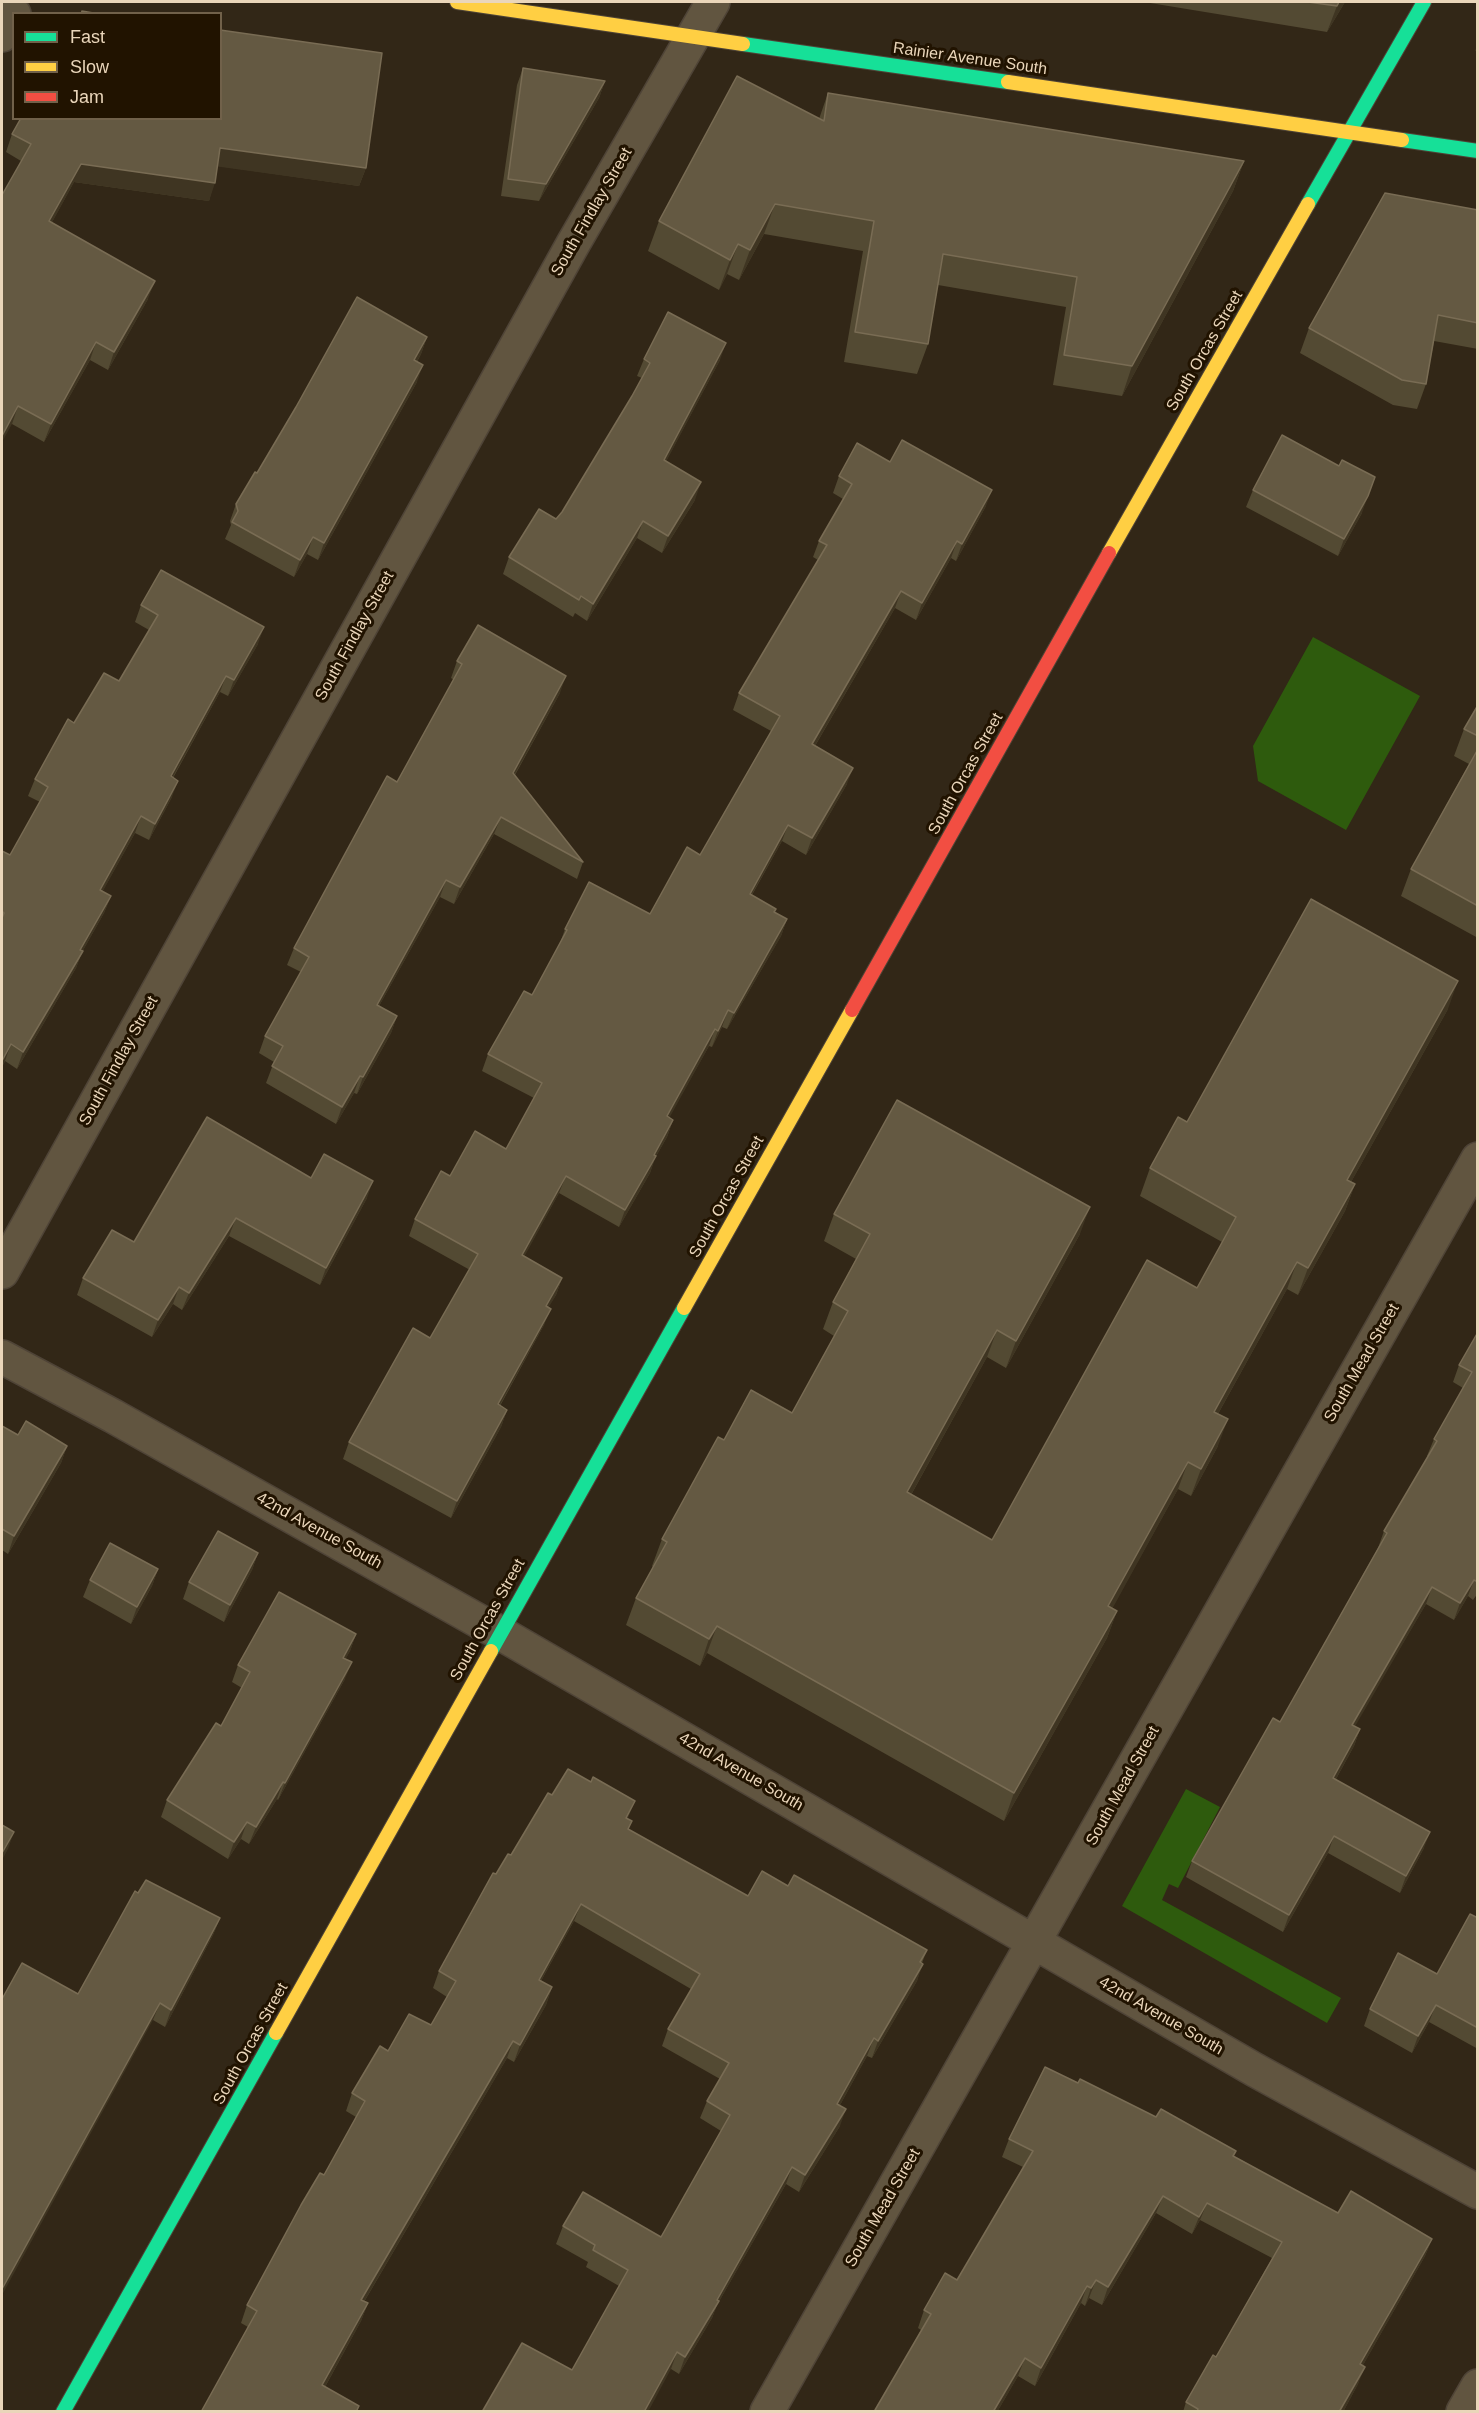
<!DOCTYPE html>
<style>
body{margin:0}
#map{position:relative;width:1479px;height:2413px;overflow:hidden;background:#322717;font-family:Arial,sans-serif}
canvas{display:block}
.frame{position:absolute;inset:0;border:3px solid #ead6ba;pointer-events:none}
.legend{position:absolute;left:12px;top:12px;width:210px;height:108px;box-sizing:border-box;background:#211300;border:2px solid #71614a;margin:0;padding:8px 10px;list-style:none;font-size:18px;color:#ead6ba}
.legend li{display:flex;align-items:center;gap:12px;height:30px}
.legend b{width:30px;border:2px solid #71614a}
</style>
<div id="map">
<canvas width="1479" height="2413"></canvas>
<div class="frame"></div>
<ul class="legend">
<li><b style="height:8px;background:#16e098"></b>Fast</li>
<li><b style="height:8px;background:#ffcf43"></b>Slow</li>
<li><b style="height:8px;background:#f24e42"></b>Jam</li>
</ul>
</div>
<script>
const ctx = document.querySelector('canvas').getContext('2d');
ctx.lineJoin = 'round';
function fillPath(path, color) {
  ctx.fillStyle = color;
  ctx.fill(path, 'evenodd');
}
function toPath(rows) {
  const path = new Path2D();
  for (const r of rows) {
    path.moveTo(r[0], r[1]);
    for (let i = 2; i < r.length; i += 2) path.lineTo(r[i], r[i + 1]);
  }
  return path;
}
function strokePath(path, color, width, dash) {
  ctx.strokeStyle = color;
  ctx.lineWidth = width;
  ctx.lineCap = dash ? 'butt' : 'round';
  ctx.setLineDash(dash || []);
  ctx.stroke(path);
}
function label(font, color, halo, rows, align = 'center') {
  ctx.font = font + ' Arial,sans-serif';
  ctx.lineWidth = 6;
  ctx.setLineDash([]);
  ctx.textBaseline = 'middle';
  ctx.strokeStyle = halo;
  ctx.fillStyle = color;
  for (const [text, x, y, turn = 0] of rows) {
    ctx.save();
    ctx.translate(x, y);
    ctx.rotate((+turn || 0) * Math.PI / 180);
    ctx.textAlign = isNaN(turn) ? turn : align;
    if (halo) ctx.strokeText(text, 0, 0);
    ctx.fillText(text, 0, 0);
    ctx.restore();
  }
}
fillPath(toPath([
 [1313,637,1420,696,1346,830,1258,781,1253,746],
 [1186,1789,1220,1807,1178,1888,1169,1884,1162,1900,1341,1998,1327,2023,1122,1906]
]), '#2e5b0d');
const street = toPath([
 [2,35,14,14],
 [2,1272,573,244,713,2],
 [2,1357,113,1416,500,1633,1255,2070,1478,2192],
 [767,2412,1478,1159],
 [1463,2412,1478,2386]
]);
const fast = toPath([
 [743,44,1008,82],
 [1402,140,1478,151],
 [1308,204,1424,2],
 [491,1651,684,1308],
 [63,2412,276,2033]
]);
const slow = toPath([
 [457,2,743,44],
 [1008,82,1402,140],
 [1109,553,1308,204],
 [684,1308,852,1010],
 [276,2033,491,1651]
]);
const jam = toPath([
 [852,1010,1109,553]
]);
strokePath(street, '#4f4437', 36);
strokePath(fast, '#4f4437', 16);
strokePath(slow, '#4f4437', 16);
strokePath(jam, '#4f4437', 16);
strokePath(street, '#615540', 33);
strokePath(fast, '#16e098', 14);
strokePath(slow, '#ffcf43', 14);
strokePath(jam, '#f24e42', 14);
fillPath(toPath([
 [1144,2,1345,2,1327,32],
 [523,68,605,81,599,98,539,201,501,196,517,85],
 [828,93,1244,161,1233,191,1122,396,1053,385,1066,307,938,285,928,344,917,374,844,362,863,251,764,234,739,280,727,274,719,290,648,251,659,221,819,119],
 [12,134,366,168,359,186,218,166,209,201,74,182,52,222,148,299,108,370,90,360,44,442,12,424,21,161,6,152],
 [1478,210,1478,349,1434,341,1426,384,1417,409,1393,405,1300,353,1309,328],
 [427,337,421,354,417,362,417,382,318,560,307,554,294,577,225,539,231,525,230,521,236,504,257,473],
 [644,359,720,360,666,461,695,500,662,553,637,538,587,621,575,613,573,617,503,574,509,557,556,519,562,512,632,396,642,378,637,376],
 [890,462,986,506,956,561,951,558,916,620,895,608,815,746,847,784,806,855,782,841,752,895,775,912,787,919,781,936,727,1029,722,1027,712,1047,709,1046,669,1117,673,1120,667,1137,655,1158,650,1173,619,1227,559,1193,524,1256,562,1278,556,1295,548,1307,544,1325,500,1406,507,1410,501,1427,451,1518,343,1459,349,1442,430,1338,470,1270,409,1236,415,1219,450,1176,506,1149,534,1098,482,1071,488,1054,532,995,559,946,565,929,650,914,700,855,771,731,733,710,739,693,818,560,813,557,819,541,843,499,833,493,839,476],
 [1339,466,1362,513,1338,556,1246,507,1253,490],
 [141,605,258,644,228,696,220,692,173,778,172,797,149,840,135,833,102,892,111,896,104,913,82,952,76,968,17,1069,5,1061,2,1067,2,851,10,855,40,802,28,796,35,779,74,723,119,681,149,630,135,622],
 [457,661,560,693,515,775,583,862,577,879,494,834,454,904,440,897,379,1006,397,1016,391,1033,357,1094,354,1093,336,1124,266,1083,274,1062,259,1053,265,1036,301,972,287,965,294,948,397,782,454,680,451,678],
 [1478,705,1478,938,1401,896,1411,869,1469,764,1454,756,1464,729],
 [1448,1009,1351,1182,1355,1184,1345,1211,1298,1295,1287,1289,1218,1414,1218,1446,1191,1496,1178,1489,1112,1608,1117,1611,1107,1638,1004,1821,707,1653,700,1666,626,1625,636,1598,653,1567,652,1566,662,1539,724,1440,792,1413,834,1336,823,1329,833,1302,856,1259,824,1241,834,1214,1080,1234,1006,1368,987,1357,911,1495,992,1540,1197,1288,1222,1242,1140,1196,1150,1168,1187,1122],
 [311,1178,367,1198,320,1285,229,1236,182,1310,173,1304,152,1337,77,1295,83,1278,134,1242],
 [1478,1332,1478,1593,1473,1600,1468,1596,1454,1620,1426,1604,1354,1726,1360,1729,1354,1746,1336,1779,1424,1848,1400,1893,1328,1853,1283,1932,1186,1877,1192,1861,1280,1722,1378,1548,1384,1531,1428,1456,1427,1456,1434,1439,1463,1388,1453,1382,1459,1365],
 [2,1426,18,1435,67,1446,61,1463,8,1554,2,1550],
 [258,1553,252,1570,224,1622,183,1599,189,1582],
 [158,1569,152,1586,131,1624,83,1597,90,1580],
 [356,1634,350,1651,345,1659,345,1679,278,1800,277,1799,249,1844,241,1839,228,1859,161,1817,167,1800,221,1726,242,1688,232,1682,238,1665],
 [552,1795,628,1819,629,1830,748,1896,788,1886,927,1950,922,1963,917,1981,872,2058,867,2056,840,2105,840,2126,799,2192,786,2184,717,2305,712,2318,679,2374,671,2369,572,2370,619,2286,586,2267,588,2262,556,2244,563,2226,661,2237,721,2131,700,2118,707,2101,720,2079,662,2046,668,2029,691,1989,574,1921,541,1981,552,1987,546,2005,514,2062,507,2058,364,2302,368,2303,361,2321,325,2387,359,2406,357,2412,201,2412,248,2327,241,2323,247,2305,324,2175,356,2117,346,2111,352,2093,388,2051,431,2025,447,1997,433,1988,439,1971,496,1874,511,1855],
 [138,1893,220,1918,213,1935,165,2027,153,2020,78,1994],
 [1478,1918,1478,2049,1429,2022,1412,2053,1364,2026,1370,2009,1437,1974],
 [1078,2083,1234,2156,1338,2213,1432,2239,1425,2256,1363,2365,1358,2384,1343,2412,1183,2412,1186,2402,1216,2357,1272,2258,1200,2220,1192,2234,1156,2213,1102,2305,1089,2298,1085,2306,1081,2303,1035,2386,1018,2376,997,2412,875,2412,921,2330,918,2328,924,2310,957,2280,1023,2167,1002,2157,1009,2139]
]), '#534a33');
fillPath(toPath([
 [1339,2,1345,2,1327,32,1337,6],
 [1478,43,1478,51,1475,51],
 [605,81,599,98,539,201,546,184],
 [220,148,366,168,359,186,214,166],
 [1244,161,1233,191,1122,396,1132,366],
 [81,164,215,183,209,201,74,182,43,239,49,221],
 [775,204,764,234,739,280,750,250],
 [738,244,727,274,719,290,730,260],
 [155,281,148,299,108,370,114,352],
 [427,337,421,354,408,377,414,360],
 [96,342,90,360,44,442,51,424],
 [726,343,720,360,658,477,664,460],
 [423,365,417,382,318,560,324,543],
 [18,406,12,424,2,442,2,436],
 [1375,477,1362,513,1338,556,1344,539],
 [701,482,695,500,662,553,668,536],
 [992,490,986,506,956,561,962,544],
 [643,521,637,538,587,621,593,604],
 [313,537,307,554,294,577,300,560],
 [957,541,951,558,916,620,922,603],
 [901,591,895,608,806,761,812,744],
 [264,627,258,644,228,696,234,680],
 [226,676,220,692,164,793,171,776],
 [566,676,560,693,506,790,513,773],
 [853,768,847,784,806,855,812,838],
 [178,781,172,797,149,840,155,824],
 [141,816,135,833,94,907,100,890],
 [501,817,494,834,454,904,460,887],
 [788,825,782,841,743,910,750,894],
 [446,880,440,897,370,1022,377,1005],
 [111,896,104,913,82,952,76,968,17,1069,23,1052],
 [787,919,781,936,727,1029,734,1013],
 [1458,981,1448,1009,1337,1207,1347,1180],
 [728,1010,722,1027,712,1047,718,1031],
 [397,1016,391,1033,357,1094,363,1077],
 [715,1029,709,1046,661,1133,667,1116],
 [11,1044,5,1061,2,1067,2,1061],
 [360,1076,354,1093,336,1124,342,1107],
 [673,1120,667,1137,655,1158,650,1173,619,1227,625,1210],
 [566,1176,559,1193,516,1272,522,1255],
 [373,1181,367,1198,320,1285,326,1268],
 [1355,1184,1345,1211,1298,1295,1308,1268],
 [1090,1207,1080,1234,1006,1368,1016,1341],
 [236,1218,229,1236,182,1310,189,1293],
 [1297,1262,1287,1289,1204,1439,1214,1412],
 [562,1278,556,1295,540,1322,546,1306],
 [179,1287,173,1304,152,1337,158,1320],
 [551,1309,544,1325,491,1421,498,1404],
 [997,1330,987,1357,897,1520,907,1492],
 [507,1410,501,1427,451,1518,457,1501],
 [1228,1419,1218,1446,1191,1496,1201,1469],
 [67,1446,61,1463,8,1554,14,1536],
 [1188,1462,1178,1489,1099,1633,1108,1606],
 [258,1553,252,1570,224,1622,230,1605],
 [158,1569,152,1586,131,1624,137,1607],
 [1474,1580,1468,1596,1454,1620,1460,1603],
 [1432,1587,1426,1604,1346,1742,1352,1725],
 [1117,1611,1107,1638,1004,1821,1014,1793],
 [717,1626,707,1653,700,1666,709,1639],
 [356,1634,350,1651,337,1675,343,1658],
 [352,1662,345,1679,278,1800,285,1783],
 [1360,1729,1354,1746,1327,1795,1333,1778],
 [283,1782,277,1799,249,1844,256,1827],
 [635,1801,628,1818,619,1835,626,1818],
 [247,1822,241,1839,228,1859,234,1842],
 [14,1832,8,1849,2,1860,2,1853],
 [1430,1832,1424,1848,1400,1893,1406,1876],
 [1334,1836,1328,1853,1283,1932,1289,1915],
 [581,1904,574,1921,532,1997,539,1980],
 [220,1918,213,1935,165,2027,171,2010],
 [923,1964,917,1981,872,2058,878,2041],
 [552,1987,546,2005,514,2062,520,2045],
 [160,2003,153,2020,2,2295,2,2289],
 [1436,2005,1429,2022,1412,2053,1418,2036],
 [874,2038,867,2056,831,2121,837,2104],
 [513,2041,507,2058,355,2317,361,2300],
 [846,2109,840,2126,799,2192,805,2175],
 [792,2167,786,2184,717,2305,712,2318,679,2374,685,2357],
 [1163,2196,1156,2213,1102,2305,1108,2287],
 [1207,2203,1200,2220,1192,2234,1199,2217],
 [1432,2239,1425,2256,1354,2381,1360,2364],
 [1096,2280,1089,2298,1085,2306,1091,2288],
 [1087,2286,1081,2303,1035,2386,1041,2368],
 [368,2303,361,2321,316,2403,322,2385],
 [677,2352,671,2369,648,2412,644,2412],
 [1025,2358,1018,2376,997,2412,993,2412],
 [1365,2367,1358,2384,1343,2412,1339,2412]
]), '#3f3522');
const building = toPath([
 [1308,2,1339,2,1337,6,1308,2],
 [82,11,99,14,81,14,82,11],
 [220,30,382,53,366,168,220,148,215,183,81,164,49,221,155,281,114,352,96,342,51,424,18,406,2,436,2,195,31,144,12,134,21,118,220,118,220,30],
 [523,68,605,81,546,184,508,179,523,68],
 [737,76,824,121,828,93,1244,161,1132,366,1064,355,1077,277,943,254,928,344,855,332,874,221,775,204,750,250,738,244,730,260,659,221,737,76],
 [1385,193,1478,210,1478,323,1438,315,1426,384,1402,380,1309,328,1385,193],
 [357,297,427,337,414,360,423,365,324,543,313,537,300,560,232,522,238,511,236,504,255,472,257,473,296,407,357,297],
 [668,312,726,343,664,460,701,482,668,536,643,521,593,604,581,596,579,600,509,557,539,509,556,519,562,512,632,396,650,363,644,359,668,312],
 [1282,435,1339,466,1342,460,1375,477,1368,496,1344,539,1253,490,1282,435],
 [902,440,992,490,962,544,957,541,922,603,901,591,812,744,853,768,812,838,788,825,750,894,776,909,774,912,787,919,734,1013,728,1010,718,1031,715,1029,667,1116,673,1120,654,1155,656,1156,625,1210,566,1176,522,1255,562,1278,546,1306,551,1309,498,1404,507,1410,457,1501,349,1442,413,1328,430,1338,478,1254,415,1219,441,1171,450,1176,475,1131,506,1149,542,1083,488,1054,524,991,532,995,567,930,565,929,589,882,650,914,687,847,700,855,780,716,739,693,827,545,819,541,852,484,839,476,857,443,890,462,902,440],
 [161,570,264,627,234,680,226,676,171,776,178,781,155,824,141,816,100,890,111,896,80,950,83,951,23,1052,11,1044,2,1061,2,918,4,913,2,911,2,851,10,855,48,787,35,779,68,719,74,723,104,673,119,681,158,615,141,605,161,570],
 [478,625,566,676,513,773,583,862,501,817,460,887,446,880,377,1005,397,1016,363,1077,360,1076,342,1107,272,1066,283,1046,265,1036,309,957,294,948,387,776,397,782,462,664,457,661,478,625],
 [1478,705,1478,736,1464,729,1478,705],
 [1478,749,1478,906,1411,869,1478,749],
 [1311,899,1458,981,1347,1180,1355,1184,1308,1268,1297,1262,1214,1412,1228,1419,1201,1469,1188,1462,1108,1606,1117,1611,1014,1793,717,1626,709,1639,636,1598,667,1542,662,1539,718,1437,724,1440,751,1390,792,1413,848,1311,833,1302,870,1234,834,1214,897,1100,1090,1207,1016,1341,997,1330,907,1492,992,1540,1147,1260,1197,1288,1236,1217,1150,1168,1178,1117,1187,1122,1311,899],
 [207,1117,311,1178,324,1154,373,1181,326,1268,236,1218,189,1293,179,1287,158,1320,83,1278,112,1230,134,1242,207,1117],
 [1478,1332,1478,1582,1474,1580,1460,1603,1432,1587,1352,1725,1360,1729,1333,1778,1430,1832,1406,1876,1334,1836,1289,1915,1192,1861,1273,1718,1280,1722,1387,1533,1384,1531,1437,1441,1434,1439,1472,1372,1459,1365,1478,1332],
 [26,1421,67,1446,14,1536,2,1529,2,1426,18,1435,26,1421],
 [218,1531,258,1553,230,1605,189,1582,218,1531],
 [110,1543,158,1569,137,1607,90,1580,110,1543],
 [279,1592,356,1634,343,1658,352,1662,285,1783,283,1782,256,1827,247,1822,234,1842,167,1800,216,1723,221,1726,250,1672,238,1665,279,1592],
 [568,1769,591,1782,593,1777,635,1801,626,1818,632,1821,628,1829,748,1896,762,1871,788,1886,794,1875,927,1950,920,1962,923,1964,878,2041,874,2038,837,2104,846,2109,805,2175,792,2167,717,2300,719,2301,685,2357,677,2352,644,2412,482,2412,522,2343,572,2370,628,2270,593,2250,595,2245,563,2226,583,2192,661,2237,730,2115,707,2101,729,2063,668,2029,700,1974,581,1904,539,1980,552,1987,520,2045,513,2041,361,2300,368,2303,322,2385,359,2406,356,2412,201,2412,257,2311,247,2305,301,2205,320,2173,324,2175,365,2101,352,2093,380,2046,388,2051,409,2014,431,2025,456,1981,439,1971,493,1873,496,1874,508,1854,511,1855,548,1793,552,1795,568,1769],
 [2,1825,14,1832,2,1853,2,1825],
 [146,1880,220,1918,171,2010,160,2003,2,2289,2,1999,22,1963,78,1994,135,1891,138,1893,146,1880],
 [1470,1914,1478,1918,1478,2028,1436,2005,1418,2036,1370,2009,1398,1953,1437,1974,1470,1914],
 [1045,2067,1078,2083,1080,2079,1156,2117,1161,2109,1236,2151,1233,2156,1338,2213,1351,2191,1432,2239,1360,2364,1365,2367,1339,2412,1197,2412,1198,2409,1186,2402,1213,2355,1216,2357,1282,2242,1207,2203,1199,2217,1163,2196,1108,2287,1096,2280,1091,2288,1087,2286,1041,2368,1025,2358,993,2412,879,2412,875,2410,931,2314,924,2310,945,2273,957,2280,1033,2151,1009,2139,1045,2067]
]);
fillPath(building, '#645942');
strokePath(building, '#796c54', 1.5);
label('16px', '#ead6ba', '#211300', [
 ["Rainier Avenue South",970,59,8],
 ["South Findlay Street",592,212,-60],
 ["South Orcas Street",1205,351,-60],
 ["South Findlay Street",355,636,-61],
 ["South Orcas Street",966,774,-61],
 ["South Findlay Street",119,1061,-61],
 ["South Orcas Street",727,1197,-61],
 ["South Mead Street",1362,1363,-60],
 ["42nd Avenue South",319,1531,29],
 ["South Orcas Street",488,1620,-61],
 ["42nd Avenue South",741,1772,30],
 ["South Mead Street",1123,1786,-61],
 ["42nd Avenue South",1161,2016,30],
 ["South Orcas Street",251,2044,-61],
 ["South Mead Street",883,2208,-60]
]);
</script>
